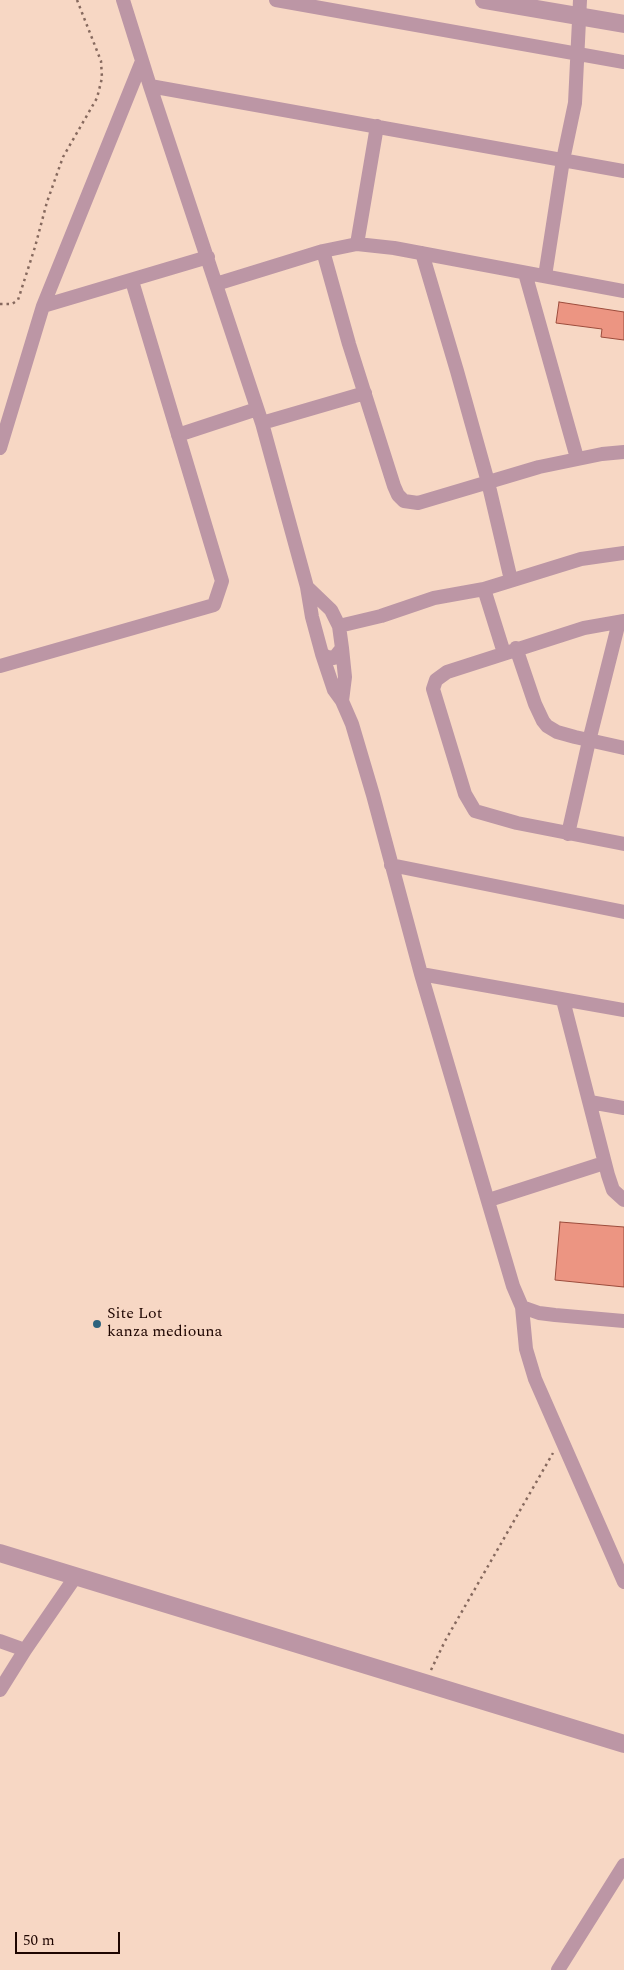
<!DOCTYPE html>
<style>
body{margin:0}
#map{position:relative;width:624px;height:1970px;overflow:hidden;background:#f7d7c4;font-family:Spectral,serif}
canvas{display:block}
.scale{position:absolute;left:15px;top:1932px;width:105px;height:22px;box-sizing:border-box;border:2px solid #1e0500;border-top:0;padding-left:6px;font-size:15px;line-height:18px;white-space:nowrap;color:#1e0500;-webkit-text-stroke:4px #f7d7c4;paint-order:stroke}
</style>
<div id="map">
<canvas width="624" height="1970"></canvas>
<div class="scale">50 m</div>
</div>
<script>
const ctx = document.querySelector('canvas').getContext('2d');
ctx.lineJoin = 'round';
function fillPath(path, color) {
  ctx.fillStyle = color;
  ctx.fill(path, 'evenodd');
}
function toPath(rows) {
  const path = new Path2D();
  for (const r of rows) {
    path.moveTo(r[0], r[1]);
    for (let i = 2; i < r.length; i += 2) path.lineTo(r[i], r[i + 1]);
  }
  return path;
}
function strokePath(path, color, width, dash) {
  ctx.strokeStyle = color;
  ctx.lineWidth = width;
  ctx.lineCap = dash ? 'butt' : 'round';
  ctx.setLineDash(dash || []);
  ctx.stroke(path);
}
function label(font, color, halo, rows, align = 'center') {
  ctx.font = font + ' Spectral,serif';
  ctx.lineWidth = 4.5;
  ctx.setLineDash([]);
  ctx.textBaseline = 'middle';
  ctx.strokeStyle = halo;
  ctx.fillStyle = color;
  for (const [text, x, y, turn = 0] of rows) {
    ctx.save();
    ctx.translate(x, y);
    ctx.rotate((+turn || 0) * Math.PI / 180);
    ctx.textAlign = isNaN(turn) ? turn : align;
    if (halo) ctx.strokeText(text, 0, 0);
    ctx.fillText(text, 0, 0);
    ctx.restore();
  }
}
const building = toPath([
 [559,302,624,312,624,340,601,337,602,329,556,323,559,302],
 [560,1222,624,1227,624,1287,555,1280,560,1222]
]);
fillPath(building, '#ec9582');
strokePath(building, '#9c4c3c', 1);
strokePath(toPath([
 [0,304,12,304,18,300,35,247,47,202,63,157,97,98,102,78,101,61,77,0],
 [431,1670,445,1641,553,1453]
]), '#86695e', 2.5, [2.5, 4]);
strokePath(toPath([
 [123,0,150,86,262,423,307,587,312,617,322,654,327,657,334,658,342,648,339,626,331,610,307,587],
 [276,0,624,62],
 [150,86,624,171],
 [357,244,377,126],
 [323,251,349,344,394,486,398,495,404,501,418,503,539,467,602,454,624,452],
 [422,253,457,371,488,482,511,580],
 [525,273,577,458],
 [545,276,563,160,575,103,580,0],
 [216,284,323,251,357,244,394,248,624,291],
 [43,306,208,257],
 [262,423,365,393],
 [178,435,257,409],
 [0,448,43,306,142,61],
 [484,589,504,653],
 [624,621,584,628,447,672,436,680,433,689,465,794,475,811,517,823,624,844],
 [339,626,381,616,434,598,484,589,581,559,624,553],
 [342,648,345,677,342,701],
 [516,648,535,704,543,721,547,726,557,732,575,737,624,748],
 [322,654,334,690,342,701,352,724,373,795,421,974,513,1286,522,1307,526,1349,535,1379,624,1582],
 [0,666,214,605,222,581,132,281],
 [568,834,589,741,619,622],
 [391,865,624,912],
 [421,974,624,1010],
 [563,1000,608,1175,613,1190,624,1200],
 [590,1102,624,1108],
 [489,1200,604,1163],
 [522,1307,539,1313,555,1315,624,1321],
 [0,1641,25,1650],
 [0,1690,25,1650,76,1576],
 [558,1970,624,1865]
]), '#bc96a5', 14);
strokePath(toPath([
 [484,0,624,24],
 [0,1553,624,1744]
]), '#bc96a5', 18);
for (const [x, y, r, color] of [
 [97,1324,5,"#2d637e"]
]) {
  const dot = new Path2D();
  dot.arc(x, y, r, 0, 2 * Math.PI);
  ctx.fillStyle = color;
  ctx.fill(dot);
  strokePath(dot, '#f7d7c4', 2);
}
label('16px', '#1e0500', '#f7d7c4', [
 ["Site Lot",107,1315],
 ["kanza mediouna",107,1333]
], 'left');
</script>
